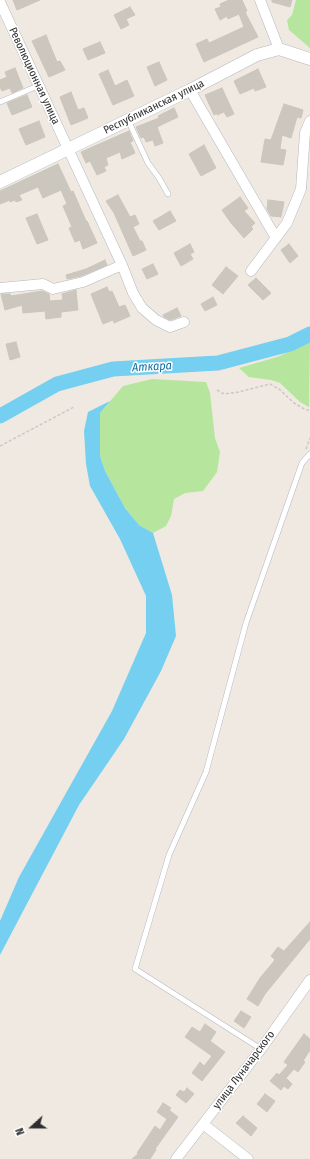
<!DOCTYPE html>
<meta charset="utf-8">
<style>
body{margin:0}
#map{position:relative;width:310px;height:1159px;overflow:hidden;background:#efe9e1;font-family:"Fira Sans Condensed",sans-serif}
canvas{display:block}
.north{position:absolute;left:12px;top:1107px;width:40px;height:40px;-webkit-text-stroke:3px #fff;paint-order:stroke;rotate:249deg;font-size:11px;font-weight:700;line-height:16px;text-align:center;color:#2e2e2e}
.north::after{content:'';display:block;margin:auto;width:14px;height:18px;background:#2e2e2e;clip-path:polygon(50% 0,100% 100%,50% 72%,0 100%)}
</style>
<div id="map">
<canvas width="310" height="1159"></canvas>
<div class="north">N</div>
</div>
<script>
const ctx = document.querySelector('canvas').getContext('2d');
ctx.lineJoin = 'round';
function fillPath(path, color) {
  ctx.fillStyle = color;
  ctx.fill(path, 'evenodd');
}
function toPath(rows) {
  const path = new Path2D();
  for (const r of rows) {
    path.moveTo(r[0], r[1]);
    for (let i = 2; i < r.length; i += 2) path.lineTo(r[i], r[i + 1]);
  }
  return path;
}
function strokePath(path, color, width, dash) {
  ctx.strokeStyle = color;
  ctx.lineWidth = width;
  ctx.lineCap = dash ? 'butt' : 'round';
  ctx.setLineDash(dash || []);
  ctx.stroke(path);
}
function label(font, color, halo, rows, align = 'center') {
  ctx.font = font + ' "Fira Sans Condensed",sans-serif';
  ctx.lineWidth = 3;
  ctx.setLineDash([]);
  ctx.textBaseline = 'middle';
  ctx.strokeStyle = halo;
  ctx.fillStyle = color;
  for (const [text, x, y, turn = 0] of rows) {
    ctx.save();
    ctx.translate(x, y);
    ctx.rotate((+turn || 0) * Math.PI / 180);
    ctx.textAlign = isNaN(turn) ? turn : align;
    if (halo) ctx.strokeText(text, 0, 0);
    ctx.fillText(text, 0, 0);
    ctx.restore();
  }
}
fillPath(toPath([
 [296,0,310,0,310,48,289,30,287,20,292,15],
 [310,342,309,407,300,402,280,383,271,380,249,377,239,368,277,357],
 [152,379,206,382,210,393,215,438,220,452,217,472,203,491,185,493,174,499,171,516,166,526,153,533,139,525,125,508,105,471,100,456,100,413,123,386]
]), '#b6e59e');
fillPath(toPath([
 [110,401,100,413,100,456,105,471,125,508,139,525,153,533,172,595,176,636,161,671,124,739,79,805,0,955,0,921,19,877,112,711,146,633,146,596,120,539,90,486,86,464,84,431,88,412]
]), '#75cff0');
strokePath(toPath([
 [0,416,57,384,113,369,218,363,290,344,310,334]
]), '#75cff0', 15);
const building = toPath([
 [13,0,40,0,17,10,13,0],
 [229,0,242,0,247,11,245,12,258,37,204,62,196,44,207,39,209,43,244,27,239,14,228,19,227,16,220,20,215,9,221,7,220,4,229,0],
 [272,0,292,0,290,7,272,2,272,0],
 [130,7,135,15,126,19,129,25,121,29,114,15,130,7],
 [46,35,57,62,60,61,65,70,49,77,32,41,46,35],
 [100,42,105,53,88,60,83,49,100,42],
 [159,62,167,80,155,86,147,67,159,62],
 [15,68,23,88,12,93,10,88,2,91,0,87,0,80,7,77,5,72,15,68],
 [258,69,266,87,255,91,254,88,240,94,234,81,258,69],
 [108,70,115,86,127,80,134,96,113,105,99,74,108,70],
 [222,88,234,114,227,117,224,112,217,115,217,113,214,115,205,95,222,88],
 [71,92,78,110,84,108,88,118,71,125,60,97,71,92],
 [27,95,32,107,12,115,7,103,27,95],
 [284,104,303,110,301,118,297,117,291,138,282,135,280,149,286,150,283,165,261,162,265,139,271,140,284,104],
 [174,108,178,117,157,127,163,143,155,146,153,140,146,142,144,137,141,138,136,127,159,118,158,116,174,108],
 [39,121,45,137,26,145,19,129,39,121],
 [129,131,133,141,130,142,135,153,122,159,120,152,106,158,108,165,104,167,106,171,97,175,90,161,86,163,81,152,129,131],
 [204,145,216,168,201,176,189,154,204,145],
 [58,164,71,192,73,191,86,221,87,221,97,243,83,249,80,240,75,242,69,228,72,227,63,206,67,204,61,190,43,198,38,187,19,195,22,200,16,202,15,200,10,202,10,200,0,204,0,191,58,164],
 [118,195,130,217,135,215,139,224,133,227,140,241,142,241,146,250,133,256,114,213,106,201,118,195],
 [240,197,248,208,244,211,255,223,251,227,253,229,244,238,231,223,222,210,240,197],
 [268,200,284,202,281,217,271,216,267,209,268,200],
 [170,211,176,221,159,230,153,221,170,211],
 [37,214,48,240,37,244,26,218,37,214],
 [190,244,194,252,190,254,193,259,181,266,174,253,190,244],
 [289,244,298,256,290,263,281,250,289,244],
 [105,260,107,265,81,276,67,279,66,275,86,269,105,260],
 [153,264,158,274,147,279,142,269,153,264],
 [226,267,238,276,223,294,212,285,226,267],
 [256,278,271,293,263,300,248,285,256,278],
 [107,287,109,292,112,291,119,307,125,305,130,316,114,323,113,320,103,324,91,294,107,287],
 [76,290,78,310,61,312,61,317,46,319,45,311,23,313,22,305,5,310,1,294,10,294,11,296,42,291,49,294,50,301,63,300,62,294,76,290],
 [213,297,217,305,205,311,201,304,213,297],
 [177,308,181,316,170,320,164,317,163,315,177,308],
 [16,342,20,357,10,360,6,344,16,342],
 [310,922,310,939,265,994,258,1006,247,999,260,978,275,960,271,956,278,947,284,951,310,922],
 [241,1011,251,1017,244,1028,234,1021,241,1011],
 [205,1024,216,1032,210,1041,225,1052,202,1081,192,1073,200,1062,204,1066,212,1056,185,1037,192,1027,200,1032,205,1024],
 [304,1034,310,1039,310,1050,303,1061,305,1062,298,1072,294,1069,286,1078,292,1084,288,1089,284,1086,281,1090,270,1081,277,1073,279,1075,288,1065,284,1062,304,1034],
 [187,1088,194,1094,186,1103,176,1095,180,1090,184,1092,187,1088],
 [265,1094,275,1101,267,1112,257,1104,265,1094],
 [163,1103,171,1108,169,1110,178,1117,155,1149,156,1150,150,1159,132,1159,138,1154,137,1153,155,1126,160,1130,167,1119,157,1112,163,1103],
 [243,1116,257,1128,251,1136,236,1123,243,1116]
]);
fillPath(building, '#cbc7bf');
strokePath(building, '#cbc5ba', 1);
const service = toPath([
 [0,102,40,85],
 [128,120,148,163,159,178,168,194],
 [261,1049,135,969,169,855,206,772,246,623,302,463,310,454]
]);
const minor = toPath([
 [260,0,279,49],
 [0,2,122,265,133,293,142,308,156,320,170,327,184,322],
 [190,90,276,238],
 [251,271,287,223,301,189,305,133,310,121],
 [0,288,43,284,53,289,83,282,122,265],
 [203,1124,248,1159],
 [176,1159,261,1049,310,980]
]);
const tertiary = toPath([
 [0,182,190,90,257,55,279,49,310,59]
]);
strokePath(service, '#b4b7c1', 6);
strokePath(minor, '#b4b7c1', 11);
strokePath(tertiary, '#b4b7c1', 13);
strokePath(toPath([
 [217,390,224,394,239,392,270,384,279,389,294,403,306,410,310,410],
 [0,446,74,407],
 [306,449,310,438]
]), '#c9c9c9', 1.5, [3, 2]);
strokePath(service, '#fff', 5);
strokePath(minor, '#fff', 10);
strokePath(tertiary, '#fff', 12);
label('11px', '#2e2e2e', '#fff', [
 ["Революционная улица",34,76,65],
 ["Республиканская улица",154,107,-26],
 ["улица Луначарского",244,1070,-53]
]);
label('italic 12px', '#0d6fa3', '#fff', [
 ["Аткара",152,367,-3]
]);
</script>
